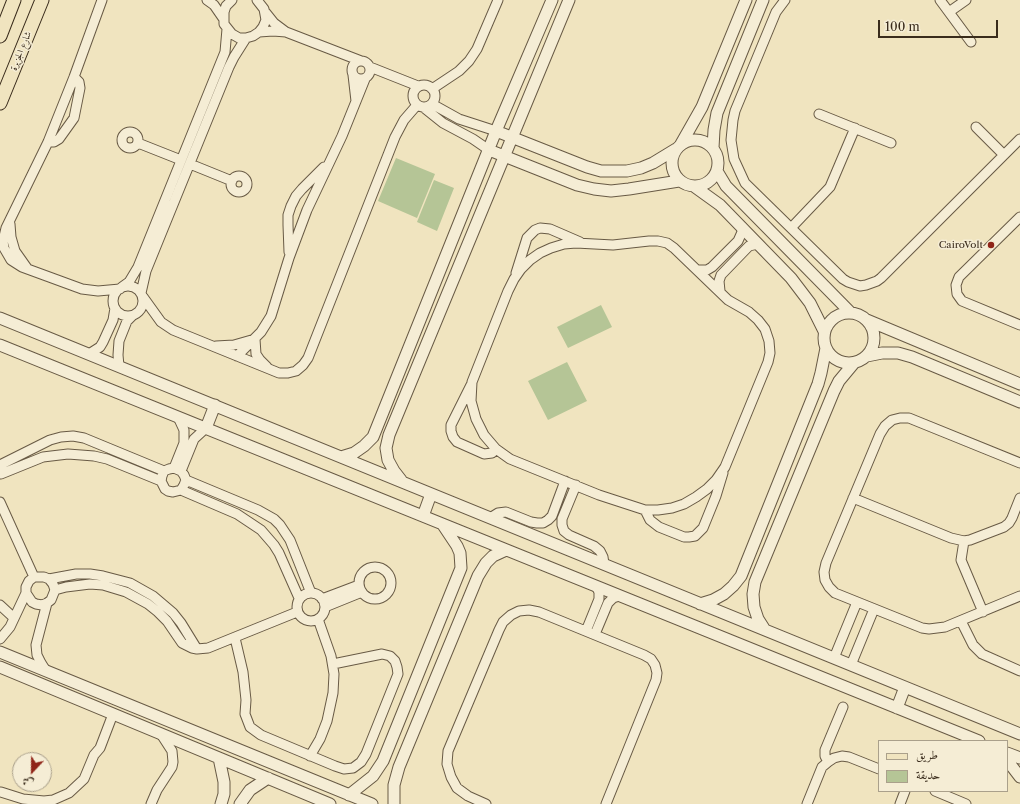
<!DOCTYPE html>
<meta charset="utf-8">
<style>
body{margin:0}
#map{position:relative;width:1020px;height:804px;overflow:hidden;background:#f0e4bf;font-family:"Libre Caslon Text",Amiri,serif}
canvas{display:block}
.legend{position:absolute;left:878px;top:740px;width:130px;height:52px;box-sizing:border-box;background:#f5edd5;border:1px solid #aaa08b;margin:0;padding:5px 7px;list-style:none;font-size:12px;color:#3a2c1c}
.legend li{display:flex;align-items:center;gap:8px;height:20px}
.legend b{width:20px;border:1px solid #aaa08b}
.north{position:absolute;left:12px;top:752px;width:40px;height:40px;box-sizing:border-box;background:#f5edd5;border:1px solid #aaa08b;border-radius:50%;rotate:202deg;font-size:11px;font-weight:700;line-height:16px;text-align:center;color:#3a2c1c}
.north::after{content:'';display:block;margin:auto;width:14px;height:18px;background:#8f2418;clip-path:polygon(50% 0,100% 100%,50% 72%,0 100%)}
.scale{position:absolute;left:878px;top:20px;width:120px;height:18px;box-sizing:border-box;border:2px solid #3a2c1c;border-top:0;padding-left:5px;font-size:12px;line-height:14px;white-space:nowrap;color:#3a2c1c;-webkit-text-stroke:3px #f5edd5;paint-order:stroke}
</style>
<div id="map">
<canvas width="1020" height="804"></canvas>
<ul class="legend">
<li><b style="height:5px;background:#f0e4bf"></b>طريق</li>
<li><b style="height:11px;background:#b5c596"></b>حديقة</li>
</ul>
<div class="north">ش</div>
<div class="scale">100 m</div>
</div>
<script>
const ctx = document.querySelector('canvas').getContext('2d');
ctx.lineJoin = 'round';
function fillPath(path, color) {
  ctx.fillStyle = color;
  ctx.fill(path, 'evenodd');
}
function toPath(rows) {
  const path = new Path2D();
  for (const r of rows) {
    if (r.length === 3) {
      path.moveTo(r[0] + r[2], r[1]);
      path.arc(r[0], r[1], r[2], 0, 2 * Math.PI);
      continue;
    }
    path.moveTo(r[0], r[1]);
    for (let i = 2; i < r.length; i += 2) path.lineTo(r[i], r[i + 1]);
  }
  return path;
}
function strokePath(path, color, width, dash) {
  ctx.strokeStyle = color;
  ctx.lineWidth = width;
  ctx.lineCap = dash ? 'butt' : 'round';
  ctx.setLineDash(dash || []);
  ctx.stroke(path);
}
function label(font, color, halo, rows, align = 'center') {
  ctx.font = font + ' "Libre Caslon Text",Amiri,serif';
  ctx.lineWidth = 3;
  ctx.setLineDash([]);
  ctx.textBaseline = 'middle';
  ctx.strokeStyle = halo;
  ctx.fillStyle = color;
  for (const [text, x, y, turn = 0] of rows) {
    ctx.save();
    ctx.translate(x, y);
    ctx.rotate((+turn || 0) * Math.PI / 180);
    ctx.textAlign = isNaN(turn) ? turn : align;
    if (halo) ctx.strokeText(text, 0, 0);
    ctx.fillText(text, 0, 0);
    ctx.restore();
  }
}
fillPath(toPath([
 [396,158,435,174,417,218,378,201],
 [434,180,454,188,437,231,417,222],
 [601,305,612,327,568,348,557,327],
 [567,362,587,401,548,420,528,381]
]), '#b5c596');
const minor = toPath([
 [102,0,74,77,48,142,6,228,3,241,4,248,11,260,22,267,82,289,98,291,120,289],
 [207,0,214,5,223,18],
 [232,0,226,6,224,12,224,24,232,34,239,38,246,38,253,36,259,32,263,27,266,20,264,9,257,0],
 [785,0,776,12,735,111,733,120,731,140,734,159,745,183,843,279,848,282,860,286,866,285,877,281,881,278,1020,139],
 [940,0,971,42],
 [949,12,966,0],
 [266,13,274,23,286,32,361,61],
 [259,32,273,31,286,32],
 [361,70,9],
 [370,67,418,86],
 [353,75,356,101],
 [424,96,11],
 [432,89,459,71,469,61,477,49,498,0],
 [432,104,459,119,496,131],
 [423,107,443,123,473,139,489,150],
 [819,114,891,143],
 [976,127,1004,155],
 [130,140,8],
 [48,142,54,142,59,139,74,118,80,88,79,82,74,77],
 [138,143,181,160],
 [190,164,232,181],
 [239,184,8],
 [1020,217,959,277,956,285,957,294,962,301,1020,325],
 [10,224,11,237,15,251,27,268],
 [791,228,830,187,855,128],
 [649,241,658,241,667,243,674,248,728,300,749,312,758,320,765,329,769,341,770,353,768,362,725,467,716,480,707,489,696,497,684,504,672,508,658,510,645,510,599,495,510,459,496,449,484,435,476,419,471,401,472,382,508,291,514,279,521,269,530,260,540,253,551,248,564,244,576,243,613,245,649,241],
 [289,252,288,225,288,215,291,206,296,196,302,189,324,167],
 [697,270,707,270,712,267,738,241,742,232,742,227],
 [516,273,527,238,535,230,540,228,550,229,580,242],
 [128,301,15],
 [122,287,129,282,138,267,225,52,227,29],
 [720,291,719,281,721,275,749,246,758,244],
 [141,293,146,271,229,67,234,57,246,38],
 [143,297,161,322,173,330,279,373,288,373,296,371,303,365,308,358,395,137,404,120,417,105],
 [216,346,234,345,255,339,256,354,260,360,267,367],
 [89,354,100,347,103,342,113,320,115,308],
 [237,356,261,332,271,316,289,258,307,210,342,136,365,79],
 [119,366,118,355,119,341,127,321,132,316],
 [471,385,451,425,451,431,453,437,457,442,484,454,492,453,496,449],
 [1020,463,909,418,900,418,892,420,885,426,880,434,826,563,824,572,825,580,829,587,835,593,922,628,929,629,945,627,1020,596],
 [0,465,50,440,61,437,73,436,84,438,164,471],
 [174,468,184,443,184,430,178,417],
 [181,471,194,439,206,428],
 [1,474,43,457,68,454,94,456,107,459,161,481,165,489,168,491,173,492,181,490,184,485,186,480,184,475,181,471,174,468,169,469,164,471,162,476,161,481],
 [186,480,258,510,274,519,280,525,290,540,311,593],
 [576,485,562,519,562,525,564,531,569,535,594,546,600,551,603,557,604,564],
 [181,490,237,514,261,530,274,545,279,553,299,598],
 [853,498,951,538,964,541,970,540,1004,527,1009,523,1012,518,1020,498],
 [0,502,34,577],
 [645,510,650,520,659,527,684,537,689,537,695,536,703,528,716,496,723,473],
 [490,518,498,513,506,512,531,522,537,523,543,523,548,520,552,516,565,481],
 [964,541,961,560,983,612],
 [375,583,16],
 [49,579,76,574,90,574,103,576,130,583,153,596,173,613,181,623,197,649],
 [55,590,66,587,90,584,103,585,126,592,148,604,158,612,167,621,182,643,192,648,197,649,208,648,297,612],
 [311,607,14],
 [322,599,359,585],
 [0,605,14,618],
 [325,607,362,592],
 [961,621,973,645,982,654,1020,671],
 [586,631,599,599,599,592,596,586],
 [595,634,608,603,613,598,619,596],
 [235,638,243,672,246,700,245,714,250,727,261,735,335,766,344,769,353,768,361,762,366,754,398,674,397,667,395,661,390,656,382,654,333,664],
 [0,639,10,627,26,593,26,587,29,581,34,577,44,577,49,579,53,584,55,590,51,600,47,603,42,605,36,604,32,602,26,593],
 [834,658,857,602],
 [851,665,874,609],
 [46,671,41,663,37,655,36,645,47,603],
 [310,756,320,739,327,721,333,693,334,674,331,656,318,619],
 [828,762,825,756,825,750,843,707],
 [935,791,966,804],
 [1,792,23,799,44,801,53,800,69,793,84,779,94,755,100,748,113,714],
 [151,804,157,790,172,767,173,762,172,751,161,734],
 [486,804,468,796,457,788,451,777,447,764,448,751,499,630,503,622,511,615,519,611,529,610,539,612,644,655,651,659,655,665,657,673,656,680,606,804],
 [807,804,822,767,828,762,834,758,842,756,849,757,879,769],
 [900,804,905,791]
]);
const tertiary = toPath([
 [496,131,587,167,601,171,627,171,641,168,653,163,676,149],
 [695,163,23],
 [681,144,702,107,746,0],
 [713,148,714,130,717,113,763,0],
 [489,150,577,185,594,189,611,191,629,189,679,181],
 [717,171,726,186,851,313],
 [695,187,720,205,791,278,810,303,824,331],
 [849,338,25],
 [0,318,1020,734],
 [867,320,1020,384],
 [0,345,979,741],
 [867,356,882,353,898,353,912,357,1020,402],
 [206,428,215,405],
 [341,457,354,453,364,446,373,437,496,131,552,0],
 [401,480,394,471,388,460,386,448,389,435,569,0],
 [423,516,431,494],
 [700,604,713,600,724,594,733,586,741,576,818,384,821,373,826,348],
 [765,630,758,619,754,607,753,594,755,582,834,391,839,381,854,363],
 [0,652,372,804],
 [0,667,330,804],
 [897,708,905,687],
 [1007,753,1020,758],
 [219,758,224,782,224,794,221,804],
 [1007,760,1020,777],
 [349,795,373,776,383,761,461,568,460,553,457,546,443,525],
 [240,804,250,790,268,778],
 [394,804,394,785,399,767,478,576,486,563,493,556,506,550]
]);
const primary = toPath([
 [0,36,14,0],
 [0,103,42,0]
]);
strokePath(minor, '#685a45', 11);
strokePath(tertiary, '#685a45', 13);
strokePath(primary, '#3a2c1c', 15);
strokePath(minor, '#f5edd5', 9);
strokePath(tertiary, '#f5edd5', 11);
strokePath(primary, '#f0e4bf', 13);
for (const [x, y, r, color] of [
 [991,245,4,"#8f2418"]
]) {
  const dot = new Path2D();
  dot.arc(x, y, r, 0, 2 * Math.PI);
  ctx.fillStyle = color;
  ctx.fill(dot);
  strokePath(dot, '#f5edd5', 1.5);
}
label('10px', '#3a2c1c', '#f5edd5', [
 ["شارع الجزيرة",21,51,-68]
]);
label('10px', '#3a2c1c', '#f5edd5', [
 ["CairoVolt",983,245]
], 'right');
</script>
